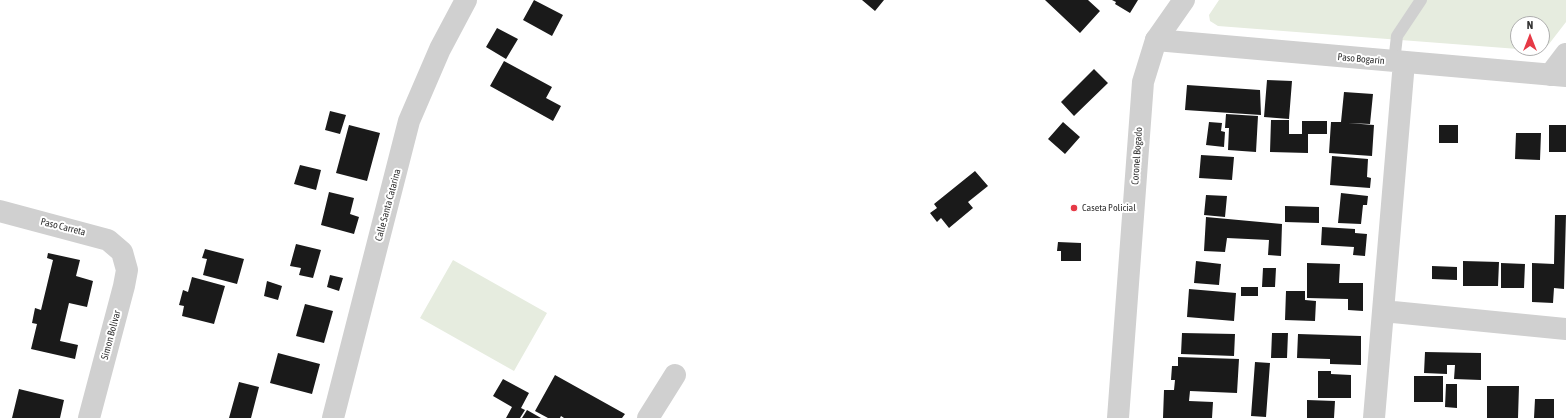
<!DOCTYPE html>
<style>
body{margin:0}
#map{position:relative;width:1566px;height:418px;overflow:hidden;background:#fff;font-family:"Asap Condensed",sans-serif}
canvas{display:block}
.north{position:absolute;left:1510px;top:16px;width:40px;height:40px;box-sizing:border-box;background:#fff;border:1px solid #adadad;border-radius:50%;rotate:0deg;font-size:11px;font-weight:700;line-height:16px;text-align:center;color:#333}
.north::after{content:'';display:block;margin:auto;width:14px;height:18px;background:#e63946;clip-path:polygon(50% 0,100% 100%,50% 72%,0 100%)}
</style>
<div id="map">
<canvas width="1566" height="418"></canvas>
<div class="north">N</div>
</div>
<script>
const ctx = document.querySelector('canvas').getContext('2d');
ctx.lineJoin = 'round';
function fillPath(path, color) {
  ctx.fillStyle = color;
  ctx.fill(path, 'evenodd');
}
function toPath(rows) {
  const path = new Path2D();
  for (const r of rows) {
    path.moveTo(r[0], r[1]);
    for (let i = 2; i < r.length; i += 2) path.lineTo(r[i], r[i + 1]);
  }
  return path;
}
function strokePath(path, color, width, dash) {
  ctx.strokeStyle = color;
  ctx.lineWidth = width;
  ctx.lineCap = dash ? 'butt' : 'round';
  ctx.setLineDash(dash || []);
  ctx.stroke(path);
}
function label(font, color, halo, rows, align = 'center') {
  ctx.font = font + ' "Asap Condensed",sans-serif';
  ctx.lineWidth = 4;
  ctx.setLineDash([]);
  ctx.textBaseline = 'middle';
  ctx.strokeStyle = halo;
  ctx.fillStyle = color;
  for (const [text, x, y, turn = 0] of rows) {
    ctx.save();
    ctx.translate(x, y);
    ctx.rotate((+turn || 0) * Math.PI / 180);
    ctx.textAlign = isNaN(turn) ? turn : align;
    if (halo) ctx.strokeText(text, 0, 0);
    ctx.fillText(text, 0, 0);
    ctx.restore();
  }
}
fillPath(toPath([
 [1219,0,1566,0,1566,22,1549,44,1542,50,1531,50,1218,26,1210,21,1209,15],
 [1518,24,1542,24,1542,48,1518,48],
 [453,260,547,313,514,371,420,318]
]), '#e6ecdf');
fillPath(toPath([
 [534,0,563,15,552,36,523,20],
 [862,0,884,0,875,11],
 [1045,0,1088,0,1100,11,1080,33],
 [1112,0,1138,0,1130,13,1115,4,1116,2],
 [497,28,518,39,506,59,486,47],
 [504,61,552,87,546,98,561,106,553,121,490,86],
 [1094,69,1108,83,1074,116,1061,102],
 [1267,80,1292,81,1289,119,1264,117],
 [1187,85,1260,90,1261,115,1185,110],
 [1344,92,1373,94,1370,124,1348,123,1374,125,1372,156,1329,153,1331,122,1341,122],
 [330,111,346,115,340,134,325,130],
 [1226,114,1258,116,1256,152,1228,150,1229,128,1225,128],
 [1271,120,1289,120,1289,134,1302,134,1302,121,1327,121,1327,134,1308,134,1308,153,1270,152],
 [1063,122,1080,137,1065,154,1048,139],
 [1209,122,1222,123,1221,131,1225,132,1224,147,1206,145],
 [349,125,380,133,367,181,336,173],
 [1439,125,1458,125,1458,143,1439,143],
 [1549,125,1566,125,1566,152,1549,152],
 [1516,133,1541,133,1540,160,1515,159],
 [1201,155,1234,157,1232,180,1199,178],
 [1332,156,1368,159,1367,177,1371,178,1370,188,1330,185],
 [300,165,321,170,316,190,294,184],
 [975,171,988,186,968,202,973,208,949,228,941,218,937,222,930,213,937,208,934,204],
 [329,192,354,198,350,214,359,217,354,234,321,225],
 [1341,193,1368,196,1367,205,1363,205,1361,224,1338,223],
 [1206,195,1227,196,1225,217,1204,215],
 [1285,206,1319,207,1319,223,1285,222],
 [1555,215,1566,215,1564,289,1554,288,1553,303,1532,302,1532,263,1554,264],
 [1206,217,1282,224,1281,256,1268,255,1269,240,1227,238,1225,252,1204,251],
 [1322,227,1355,229,1355,233,1367,234,1365,256,1353,255,1354,247,1321,245],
 [1058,242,1081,243,1081,261,1061,261,1061,251,1057,251],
 [296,244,321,250,313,278,299,275,301,268,290,266],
 [205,249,244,259,237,284,203,275,207,259,202,258],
 [48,253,80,260,76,276,93,281,87,307,69,303,60,341,78,345,75,359,31,349,37,324,32,323,35,308,41,310,53,260,47,258],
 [1196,261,1221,264,1219,285,1194,283],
 [1463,261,1499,262,1498,286,1463,286],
 [1307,263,1340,264,1339,283,1363,283,1363,311,1348,310,1348,299,1307,298],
 [1501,263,1525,264,1524,288,1501,288],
 [1432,266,1457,267,1457,280,1432,279],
 [1263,268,1276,268,1275,287,1262,287],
 [330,275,343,278,339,291,327,287],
 [192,277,225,286,214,324,182,316,184,306,179,305,183,290,188,292],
 [267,281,282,286,278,300,264,296],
 [1241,287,1258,287,1258,296,1241,296],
 [1189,289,1236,293,1234,321,1187,317],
 [1286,291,1305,291,1305,300,1316,301,1315,321,1285,320],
 [305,304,333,311,324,343,296,336],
 [1182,333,1235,334,1234,356,1181,354],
 [1272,333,1288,333,1287,358,1271,358],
 [1298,334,1361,336,1361,365,1330,364,1330,359,1297,358],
 [1425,352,1481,353,1481,380,1454,379,1455,365,1447,365,1447,374,1424,373],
 [278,353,320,364,312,394,270,383],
 [1178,357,1239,359,1237,393,1190,391,1189,401,1213,402,1212,418,1163,418,1164,390,1174,390,1175,380,1171,380,1172,366,1178,366],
 [1255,362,1270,363,1266,417,1251,416],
 [1318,371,1331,371,1331,374,1351,375,1351,398,1318,398],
 [555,375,625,414,622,418,564,418,561,416,560,418,548,418,535,411],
 [1414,376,1443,376,1443,402,1414,402],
 [503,379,529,393,521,408,525,410,520,418,506,418,512,407,493,396],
 [239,382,259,387,251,418,229,418],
 [1446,384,1457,384,1457,408,1445,407],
 [1487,386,1519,386,1518,418,1487,418],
 [19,389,64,400,60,418,12,418],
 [1535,399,1554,399,1554,418,1534,418],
 [1307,400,1335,401,1334,418,1307,418],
 [527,410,541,418,522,418]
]), '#1a1a1a');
strokePath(toPath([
 [1394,62,1397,36,1421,0]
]), '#d0d0d0', 12);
strokePath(toPath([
 [1156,40,1566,76],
 [1550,75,1566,54],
 [0,211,108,240,122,252,127,270,124,286,89,418],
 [1383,311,1566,329],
 [333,418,409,121,440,49,466,0],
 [648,418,675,375],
 [1374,418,1404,62]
]), '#d0d0d0', 22);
strokePath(toPath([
 [1118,418,1143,82,1156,40,1184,0]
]), '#d0d0d0', 22);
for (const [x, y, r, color] of [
 [1074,208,4,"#e63946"]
]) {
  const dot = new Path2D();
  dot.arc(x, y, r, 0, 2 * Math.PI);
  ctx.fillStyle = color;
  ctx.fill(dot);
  strokePath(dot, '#fff', 1.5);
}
label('10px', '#333', '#fff', [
 ["Paso Bogarin",1361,59,5],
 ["Coronel Bogado",1137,156,-86],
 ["Calle Santa Catarina",388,205,-75],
 ["Paso Carreta",63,227,14],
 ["Simon Bolivar",111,335,-75]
]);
label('10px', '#333', '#fff', [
 ["Caseta Policial",1082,208]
], 'left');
</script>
